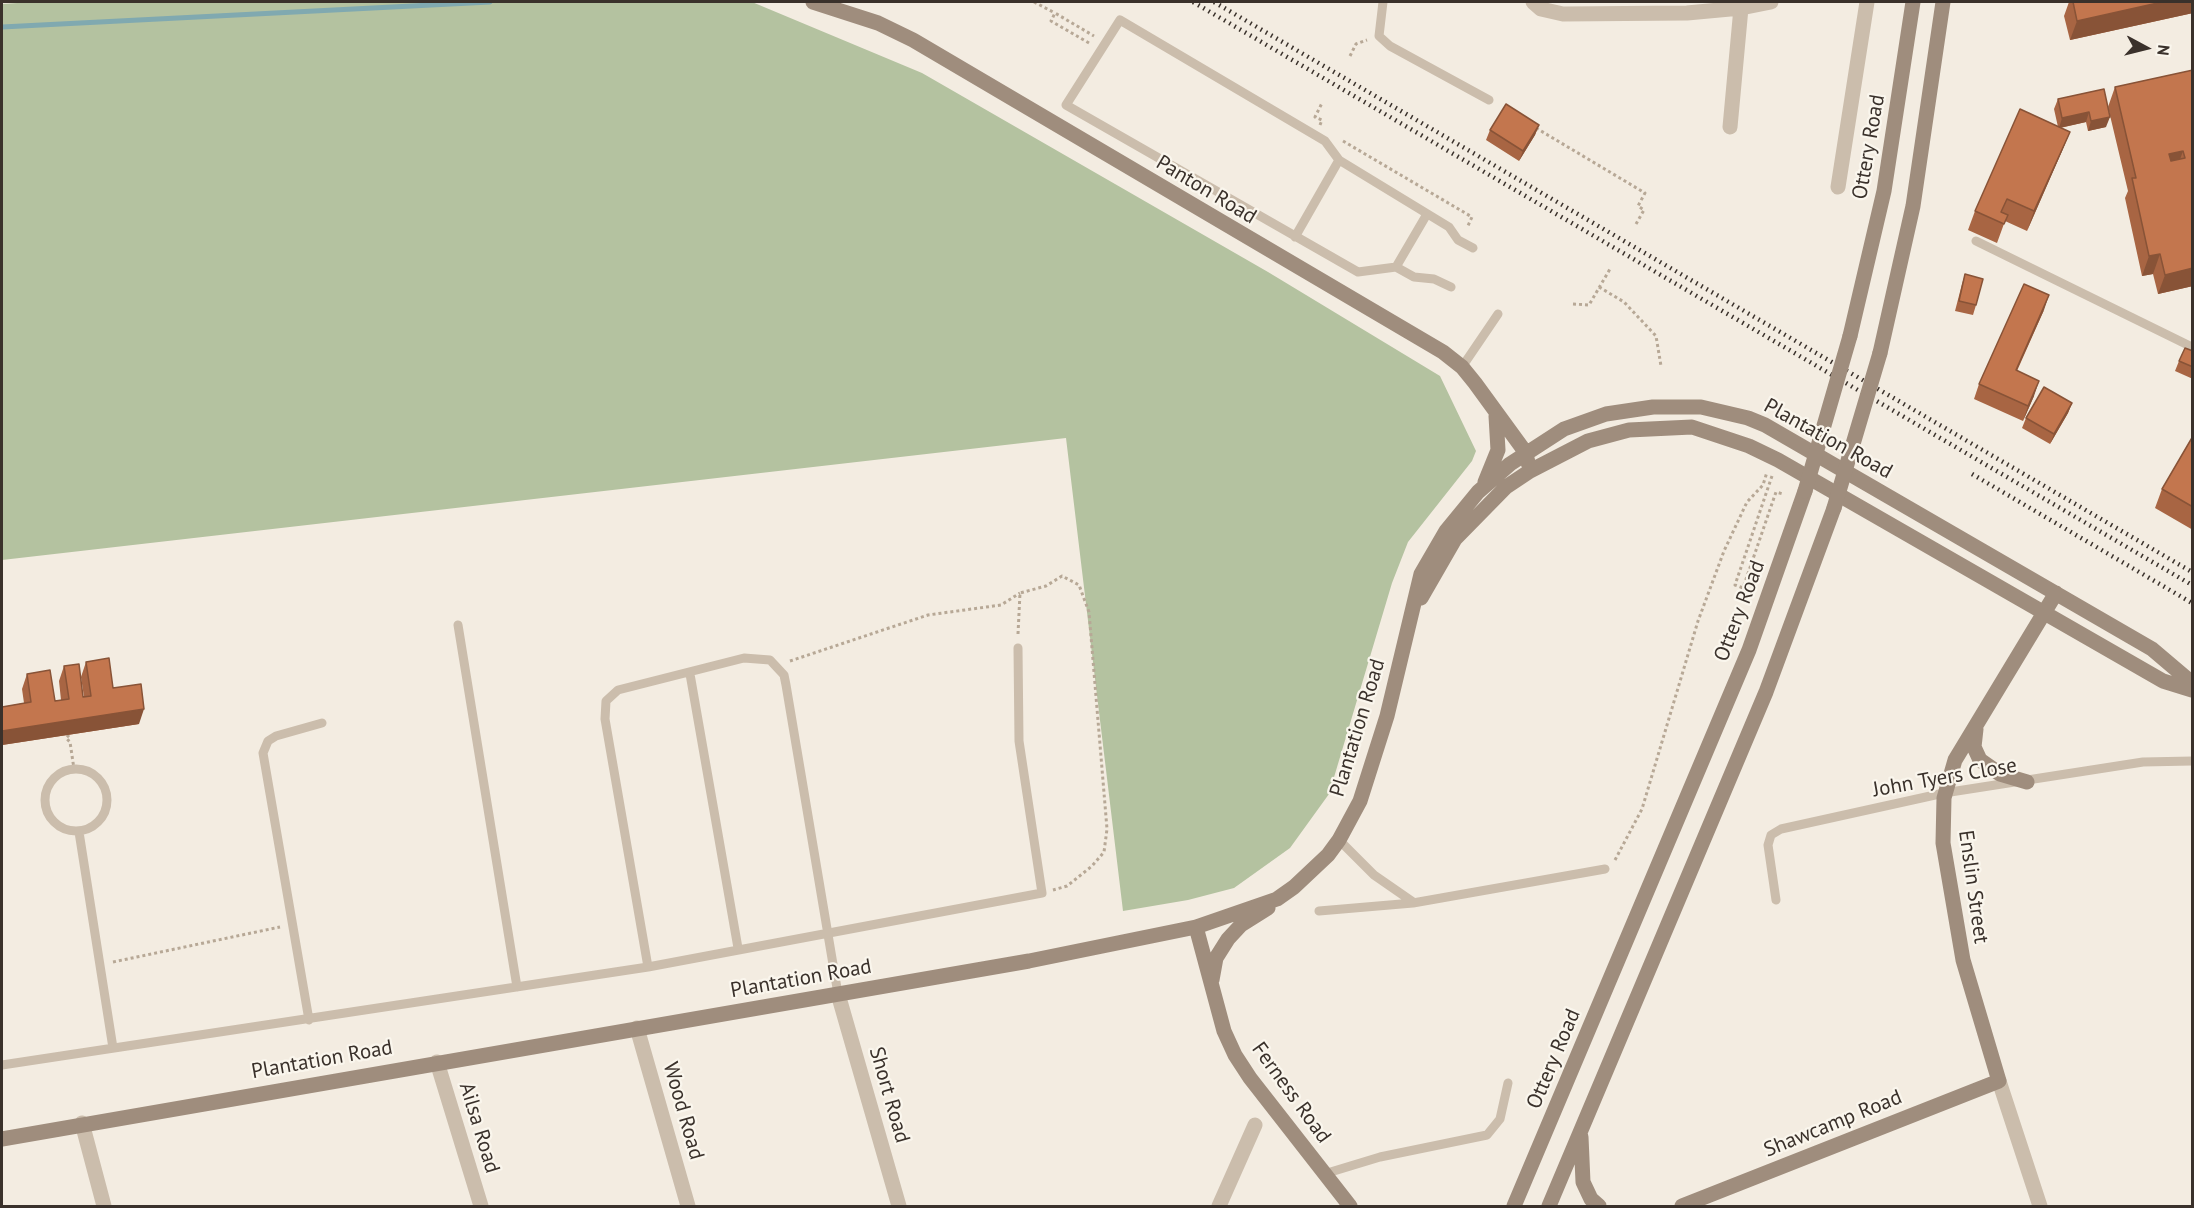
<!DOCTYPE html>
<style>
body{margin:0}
#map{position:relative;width:2194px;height:1208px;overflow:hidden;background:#f3ece1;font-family:"PT Sans",sans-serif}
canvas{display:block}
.frame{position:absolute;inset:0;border:3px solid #3a312b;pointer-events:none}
.north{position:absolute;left:2116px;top:18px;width:60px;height:60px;-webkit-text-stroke:4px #faf6ed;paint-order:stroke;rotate:97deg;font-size:16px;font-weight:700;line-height:24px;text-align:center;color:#3a312b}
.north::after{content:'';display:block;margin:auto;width:21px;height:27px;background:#3a312b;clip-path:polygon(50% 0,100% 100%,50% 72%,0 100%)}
</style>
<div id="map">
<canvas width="2194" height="1208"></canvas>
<div class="frame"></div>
<div class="north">N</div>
</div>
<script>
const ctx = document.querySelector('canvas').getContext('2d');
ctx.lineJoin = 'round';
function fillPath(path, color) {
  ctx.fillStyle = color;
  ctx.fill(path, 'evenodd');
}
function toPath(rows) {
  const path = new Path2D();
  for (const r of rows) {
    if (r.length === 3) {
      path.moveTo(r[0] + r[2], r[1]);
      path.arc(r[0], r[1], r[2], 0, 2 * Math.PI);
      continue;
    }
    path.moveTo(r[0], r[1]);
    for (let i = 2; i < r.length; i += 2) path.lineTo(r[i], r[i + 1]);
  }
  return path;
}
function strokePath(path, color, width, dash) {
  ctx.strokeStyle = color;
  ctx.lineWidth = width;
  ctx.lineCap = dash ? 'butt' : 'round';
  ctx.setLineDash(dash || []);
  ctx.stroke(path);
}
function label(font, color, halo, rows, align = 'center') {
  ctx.font = font + ' "PT Sans",sans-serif';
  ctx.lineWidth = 4.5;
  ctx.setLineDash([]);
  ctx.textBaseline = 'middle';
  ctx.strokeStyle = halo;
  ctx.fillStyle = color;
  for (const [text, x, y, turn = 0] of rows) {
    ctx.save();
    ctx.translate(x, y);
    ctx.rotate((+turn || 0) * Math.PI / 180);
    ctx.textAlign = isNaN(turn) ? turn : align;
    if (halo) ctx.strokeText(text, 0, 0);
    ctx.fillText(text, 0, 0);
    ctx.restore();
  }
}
fillPath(toPath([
 [32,2,752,2,922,73,1268,272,1440,376,1476,451,1472,461,1408,542,1392,583,1329,794,1290,848,1234,888,1188,900,1123,911,1066,438,2,560,2,4]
]), '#b4c2a0');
strokePath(toPath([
 [2,27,490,2]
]), '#80a9b0', 5);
strokePath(toPath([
 [1034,2,1055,13],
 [1089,43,1051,21,1055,13,1094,36],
 [1350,56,1356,44,1367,40],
 [1320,125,1322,120,1315,117,1322,103],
 [1536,128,1645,193,1638,206,1644,210,1636,224],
 [1343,141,1472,217,1467,228],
 [1599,287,1624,302,1656,336,1661,366],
 [1573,304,1589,305,1610,269],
 [1772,476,1735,585,1743,588,1776,492,1783,494],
 [1018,634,1020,593,1046,586,1062,576,1079,585,1089,612,1107,829,1104,852,1092,866,1067,886,1053,890],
 [790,661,928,615,1001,605,1020,593],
 [69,735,66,738,70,742,74,769],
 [1615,860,1642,809,1698,621,1724,551,1747,502,1763,485,1767,472],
 [113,962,280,927]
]), '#b7a896', 3, [3, 3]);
strokePath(toPath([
 [1383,2,1379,36,1390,46,1489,100],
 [1295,237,1339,160],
 [1976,241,2192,347],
 [1396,267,1427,214],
 [1451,287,1434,279,1414,277,1396,267,1358,272,1066,105,1120,20,1325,141,1339,160,1449,227,1458,240,1473,248],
 [1462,367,1498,314],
 [458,625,517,987],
 [690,674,738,948],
 [76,800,31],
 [79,832,113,1048],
 [1339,840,1374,875,1413,902],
 [1776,900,1768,845,1771,835,1781,829,1944,793,2143,762,2192,761],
 [1319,911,1413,903,1605,869],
 [648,967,605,719,606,701,618,690,744,658,770,660,784,675,786,685,838,994],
 [309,1020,263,753,268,741,276,736,322,723],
 [2,1065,648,967,1042,893,1019,741,1018,648],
 [1324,1174,1380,1157,1487,1135,1500,1119,1508,1083]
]), '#cbbdac', 9);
strokePath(toPath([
 [1533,2,1541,9,1563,14,1687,13,1741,8],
 [1730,127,1741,8,1771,2],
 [1838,187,1867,2],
 [838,994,899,1206],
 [637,1028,688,1206],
 [437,1062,481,1206],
 [1999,1081,2040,1206],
 [82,1123,104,1206],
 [1219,1206,1255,1125]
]), '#cbbdac', 15);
strokePath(toPath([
 [813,2,878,23,913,40,1443,352,1462,367,1475,383,1526,453,1528,463],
 [1850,336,1884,191,1913,2],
 [1880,353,1913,206,1943,2],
 [1485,482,1498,450,1496,416],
 [1421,598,1455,539,1506,487,1530,471,1588,441,1629,430,1692,427,1749,446,1778,460,2163,681,2192,690],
 [1976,729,1974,747,1980,760,2000,774,2027,782],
 [1196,927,1224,1031,1235,1055,1250,1078,1350,1206],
 [1212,980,1216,958,1228,939,1241,925,1268,908],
 [1581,1137,1583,1182,1591,1199,1599,1206],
 [2,1139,1029,961,1196,927,1277,899,1294,887,1328,855,1339,840,1360,801,1387,716,1421,574,1446,531,1478,492,1510,464,1564,429,1606,414,1653,407,1701,407,1748,418,1765,425,2152,649,2192,683],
 [1514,1206,1749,650,1805,491],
 [1549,1206,1766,692,1834,508],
 [1682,1206,1999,1081,1963,960,1943,843,1944,798,1955,760,2056,593]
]), '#9f8d7d', 15);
strokePath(toPath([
 [1193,2,2192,585],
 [1214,2,2192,572],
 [1972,474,2192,603]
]), '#3a312b', 4.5, [1.5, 4.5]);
strokePath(toPath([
 [1805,491,1850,336],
 [1834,508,1880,353]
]), '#9f8d7d', 15);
fillPath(toPath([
 [2069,2,2193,2,2193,13,2070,40,2064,16],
 [2193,70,2193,286,2158,294,2153,274,2142,276,2125,198,2128,191,2108,107,2115,87],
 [2104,89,2106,127,2088,131,2086,122,2060,128,2070,132,2062,151,2027,231,2005,221,1997,243,1968,230,1975,211,2058,127,2054,109,2058,99],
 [1539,125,1535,135,1519,161,1486,140,1490,130],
 [1965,274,1976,305,1973,315,1955,311,1962,284],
 [2044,310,2017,371,2034,396,2023,421,1974,399,1979,384],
 [2193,351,2193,379,2175,371,2179,361],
 [2072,403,2068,413,2050,444,2022,428,2026,418],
 [2193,436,2193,530,2155,508,2162,489],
 [86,662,113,688,139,724,2,745,2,707,24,703,22,689,27,674,55,701,61,700,59,681,64,666,83,697,84,697,81,677]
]), '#a86543');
fillPath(toPath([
 [2162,2,2193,2,2193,13,2070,40,2077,21],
 [2089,112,2086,122,2059,128,2062,118],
 [2110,117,2106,127,2088,131,2091,121],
 [1539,125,1535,135,1519,161,1523,151],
 [2070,132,2062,151,2027,231,2034,211],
 [2183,151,2176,171,2162,174,2169,154],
 [2160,254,2153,274,2142,276,2149,256],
 [2193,268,2193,286,2158,294,2165,275],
 [2049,295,2044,310,2010,385,2016,370],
 [2039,381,2034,396,2023,421,2028,406],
 [2072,403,2068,413,2050,444,2054,434],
 [144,709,139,724,2,745,2,731]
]), '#885337');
const building = toPath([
 [2073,2,2162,2,2077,21,2073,2],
 [2193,70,2193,268,2165,275,2160,254,2149,256,2132,178,2136,178,2115,87,2193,70],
 [2183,151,2185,158,2171,161,2169,154,2183,151],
 [2104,89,2110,117,2091,121,2089,112,2062,118,2058,99,2104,89],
 [1506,104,1539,125,1523,151,1490,130,1506,104],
 [2020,109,2070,132,2034,211,2007,199,2001,212,2008,215,2004,224,1975,211,2020,109],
 [1965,274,1983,279,1976,305,1959,301,1965,274],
 [2024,284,2049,295,2016,370,2039,381,2028,406,1979,384,2024,284],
 [2185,348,2193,351,2193,367,2179,361,2185,348],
 [2044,387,2072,403,2054,434,2026,418,2044,387],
 [2193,436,2193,507,2162,489,2193,436],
 [109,658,113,688,141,684,144,709,2,731,2,707,31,702,27,674,50,670,55,701,69,699,64,666,79,664,83,697,91,696,86,662,109,658]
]);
fillPath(building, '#c3764e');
strokePath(building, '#885337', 1.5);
label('21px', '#3a312b', '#faf6ed', [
 ["Ottery Road",1869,147,-80],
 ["Panton Road",1206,190,31],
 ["Plantation Road",1828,439,29],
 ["Ottery Road",1740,611,-69],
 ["Plantation Road",1358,728,-73],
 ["John Tyers Close",1945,778,-10],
 ["Enslin Street",1973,887,82],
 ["Plantation Road",801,979,-10],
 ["Ottery Road",1554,1059,-67],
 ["Plantation Road",322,1060,-10],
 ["Ferness Road",1291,1093,54],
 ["Short Road",889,1095,74],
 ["Wood Road",683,1111,74],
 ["Shawcamp Road",1833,1124,-22],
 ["Ailsa Road",479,1128,73]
]);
</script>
